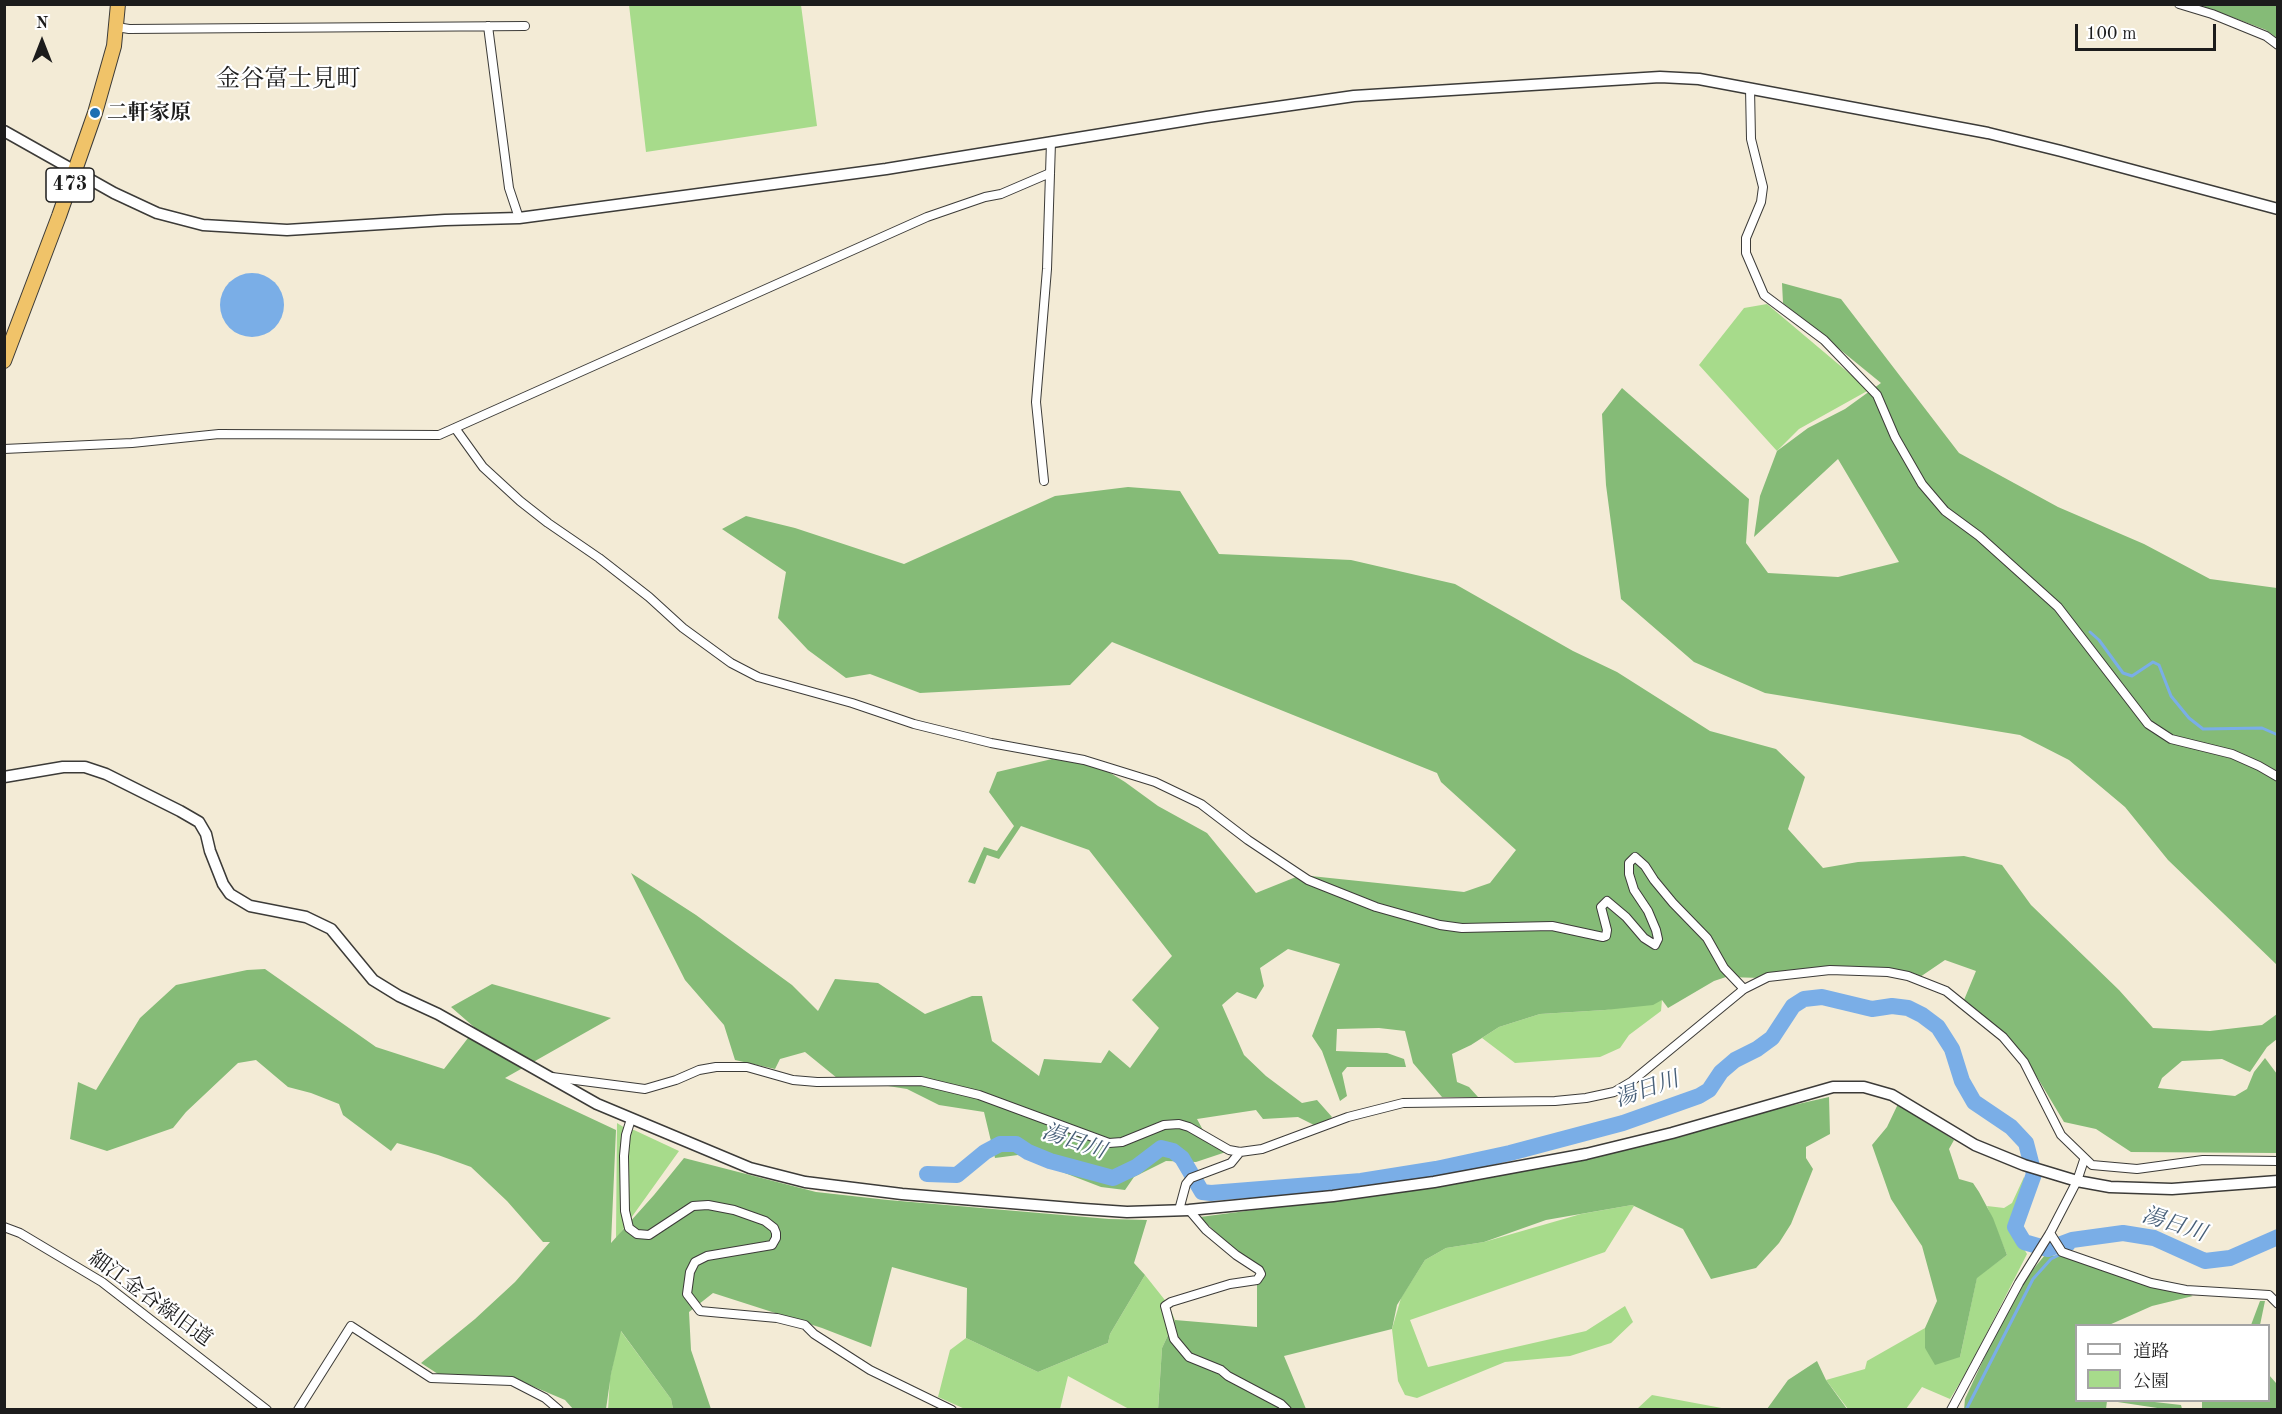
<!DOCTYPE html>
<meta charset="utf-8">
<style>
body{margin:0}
#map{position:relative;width:2282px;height:1414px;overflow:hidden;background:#f3ebd6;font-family:"Old Standard TT","Noto Serif JP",serif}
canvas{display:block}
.frame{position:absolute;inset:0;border:6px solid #1c1c1c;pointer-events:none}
.legend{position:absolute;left:2075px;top:1324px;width:195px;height:78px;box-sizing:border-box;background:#fff;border:2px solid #a4a4a4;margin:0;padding:8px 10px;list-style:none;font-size:18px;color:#1c1c1c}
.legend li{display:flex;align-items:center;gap:12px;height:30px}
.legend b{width:30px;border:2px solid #a4a4a4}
.north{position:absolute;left:12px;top:12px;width:60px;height:60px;-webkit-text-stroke:4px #fff;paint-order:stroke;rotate:0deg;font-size:16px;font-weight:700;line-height:24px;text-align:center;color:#1c1c1c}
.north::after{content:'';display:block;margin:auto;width:21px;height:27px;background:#1c1c1c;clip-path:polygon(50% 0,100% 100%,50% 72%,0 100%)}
.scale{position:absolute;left:2075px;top:24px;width:141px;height:27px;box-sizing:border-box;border:3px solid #1c1c1c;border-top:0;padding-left:8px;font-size:18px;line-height:21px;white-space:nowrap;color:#1c1c1c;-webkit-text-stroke:4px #fff;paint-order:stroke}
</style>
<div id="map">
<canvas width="2282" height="1414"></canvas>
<div class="frame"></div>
<ul class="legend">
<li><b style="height:8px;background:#fff"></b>道路</li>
<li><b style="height:16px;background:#a7db8b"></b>公園</li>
</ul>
<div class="north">N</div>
<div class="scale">100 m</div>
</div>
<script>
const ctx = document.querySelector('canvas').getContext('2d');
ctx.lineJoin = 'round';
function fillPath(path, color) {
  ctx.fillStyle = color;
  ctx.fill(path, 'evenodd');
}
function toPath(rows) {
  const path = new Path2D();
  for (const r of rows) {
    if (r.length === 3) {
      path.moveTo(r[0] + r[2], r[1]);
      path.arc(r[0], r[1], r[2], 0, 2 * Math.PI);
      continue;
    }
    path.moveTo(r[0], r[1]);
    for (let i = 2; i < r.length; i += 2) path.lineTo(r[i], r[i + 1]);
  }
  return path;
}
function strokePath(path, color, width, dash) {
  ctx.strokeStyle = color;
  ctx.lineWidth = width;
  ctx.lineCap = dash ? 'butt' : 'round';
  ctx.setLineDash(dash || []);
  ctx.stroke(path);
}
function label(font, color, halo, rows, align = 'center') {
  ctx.font = font + ' "Old Standard TT","Noto Serif JP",serif';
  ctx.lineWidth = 4.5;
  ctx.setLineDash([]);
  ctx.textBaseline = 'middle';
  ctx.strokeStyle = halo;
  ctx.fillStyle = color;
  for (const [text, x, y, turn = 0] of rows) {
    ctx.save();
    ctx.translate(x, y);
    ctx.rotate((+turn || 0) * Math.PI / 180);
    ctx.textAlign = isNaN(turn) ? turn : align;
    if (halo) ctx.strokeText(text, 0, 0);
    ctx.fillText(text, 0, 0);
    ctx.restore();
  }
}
fillPath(toPath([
 [629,5,801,5,817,126,646,152],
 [1767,304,1869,390,1799,429,1777,451,1699,365,1744,308],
 [1662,1000,1661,1011,1629,1035,1620,1048,1600,1057,1515,1063,1482,1038,1499,1027,1540,1014,1605,1010],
 [617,1123,625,1128,634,1130,679,1151,616,1239],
 [2024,1177,2026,1186,2013,1230,2027,1254,1969,1368,1950,1399,1922,1387,1906,1409,1848,1409,1826,1380,1865,1369,1867,1361,1925,1328,1925,1348,1960,1357,1977,1277,2007,1255,1987,1206,2004,1208,2012,1203],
 [1632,1205,1634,1206,1605,1252,1410,1320,1428,1367,1586,1331,1625,1306,1633,1322,1611,1343,1570,1356,1505,1362,1417,1398,1405,1395,1398,1381,1392,1329,1401,1298,1425,1260,1446,1248,1484,1242,1581,1214],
 [1145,1275,1168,1304,1175,1320,1162,1348,1158,1409,1129,1409,1068,1376,1060,1409,965,1409,938,1397,950,1350,966,1338,1038,1372,1108,1343,1110,1334],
 [620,1330,671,1399,673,1409,608,1410,610,1378],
 [1652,1395,1727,1409,1637,1409]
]), '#a7db8b');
fillPath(toPath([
 [2200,5,2277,5,2277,38,2266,30],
 [1782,283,1841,299,1959,453,2058,507,2144,544,2210,579,2277,588,2277,965,2168,860,2125,807,2069,760,2020,735,1765,693,1694,662,1621,599,1606,485,1602,414,1622,388,1749,499,1746,543,1768,573,1838,577,1899,562,1838,459,1754,537,1760,496,1777,451,1808,428,1845,409,1881,383,1783,303],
 [1128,487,1180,491,1219,554,1351,560,1455,584,1573,651,1617,672,1710,731,1776,749,1805,777,1788,829,1823,868,1858,862,1964,856,2002,865,2031,905,2119,990,2153,1028,2210,1031,2262,1025,2277,1014,2277,1039,2267,1047,2250,1072,2222,1059,2182,1061,2162,1078,2158,1088,2235,1096,2247,1089,2254,1072,2265,1058,2277,1074,2277,1153,2131,1152,2096,1129,2064,1122,2037,1077,2001,1030,1964,1000,1976,971,1945,960,1920,977,1839,967,1762,978,1726,977,1714,981,1668,1008,1662,1000,1653,1005,1605,1010,1540,1014,1499,1027,1471,1045,1452,1054,1457,1082,1469,1087,1478,1097,1442,1097,1413,1063,1405,1031,1379,1028,1337,1029,1336,1051,1387,1053,1404,1059,1406,1067,1347,1067,1342,1073,1347,1096,1340,1101,1322,1051,1312,1036,1340,964,1288,949,1260,968,1264,986,1256,999,1237,992,1222,1005,1244,1055,1266,1076,1302,1103,1317,1100,1332,1117,1318,1127,1298,1117,1263,1119,1256,1110,1197,1119,1211,1145,1226,1152,1196,1162,1166,1161,1134,1177,1125,1190,1101,1187,1018,1155,995,1158,984,1112,939,1105,907,1089,837,1078,805,1052,780,1059,775,1069,735,1060,724,1025,685,980,631,873,696,915,792,985,818,1011,835,979,878,983,925,1014,972,996,982,996,992,1041,1039,1076,1044,1059,1101,1063,1109,1050,1130,1068,1159,1028,1132,1000,1172,956,1089,850,1021,826,999,859,987,855,975,884,968,882,984,847,997,851,1014,826,989,792,997,772,1052,759,1099,766,1125,782,1158,806,1207,833,1256,893,1301,875,1464,892,1490,883,1516,850,1441,782,1437,773,1112,642,1070,685,920,693,870,674,846,678,808,650,778,618,786,572,722,529,746,516,795,528,904,564,1055,496],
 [265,969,376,1047,444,1069,468,1038,474,1027,451,1007,492,984,611,1018,505,1078,616,1130,611,1243,654,1195,684,1158,816,1192,888,1200,1109,1219,1147,1220,1134,1263,1145,1275,1110,1334,1108,1343,1038,1372,966,1338,967,1288,892,1267,871,1347,822,1328,713,1293,689,1312,691,1350,711,1409,673,1409,671,1399,621,1331,611,1374,606,1409,573,1409,565,1400,518,1380,438,1374,421,1363,475,1319,515,1282,550,1242,543,1242,507,1201,471,1167,438,1155,397,1143,391,1151,343,1115,339,1104,311,1093,288,1087,256,1060,238,1063,186,1112,173,1128,107,1151,70,1139,78,1082,96,1090,140,1018,176,985,247,970],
 [1829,1097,1830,1134,1806,1147,1806,1158,1813,1169,1791,1224,1779,1243,1756,1268,1711,1279,1683,1229,1632,1205,1546,1220,1484,1242,1446,1248,1425,1260,1397,1305,1392,1329,1284,1356,1306,1409,1158,1410,1162,1348,1175,1320,1257,1327,1257,1272,1200,1217,1407,1190,1493,1176,1684,1136,1736,1118],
 [1898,1104,1954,1140,1949,1149,1959,1179,1973,1183,1979,1192,1993,1218,2007,1255,1977,1278,1960,1357,1935,1365,1925,1348,1925,1328,1937,1301,1922,1246,1891,1199,1872,1145,1887,1127],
 [2045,1255,2077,1257,2193,1296,2152,1306,2109,1325,2076,1326,2076,1400,2107,1401,2106,1409,1964,1410,1965,1399,2016,1290],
 [2260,1301,2265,1301,2260,1325,2251,1325],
 [1817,1361,1826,1380,1847,1409,1767,1409,1788,1380],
 [2269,1375,2276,1383,2277,1382,2277,1409,2202,1409,2202,1401,2268,1400],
 [2111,1401,2146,1401,2181,1405,2182,1409,2164,1409]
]), '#85bb77');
fillPath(toPath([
 [252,305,32]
]), '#7aaee7');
strokePath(toPath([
 [2090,632,2099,640,2123,673,2132,676,2153,662,2159,665,2171,696,2189,718,2203,729,2262,728,2278,735],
 [2067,1252,2073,1248,2072,1240],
 [1966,1410,2033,1279,2051,1259,2061,1254]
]), '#7aaee7', 3);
strokePath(toPath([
 [927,1174,957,1175,985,1152,1000,1144,1016,1144,1028,1152,1050,1161,1113,1178,1136,1167,1161,1148,1173,1151,1182,1158,1202,1192,1211,1193,1361,1181,1436,1169,1510,1153,1623,1123,1699,1096,1709,1090,1721,1072,1735,1060,1757,1049,1772,1038,1793,1006,1804,999,1822,997,1872,1009,1892,1006,1908,1008,1922,1015,1938,1027,1952,1049,1962,1081,1974,1102,2011,1127,2026,1143,2034,1174,2015,1227,2024,1242,2048,1249,2072,1240,2123,1233,2154,1238,2205,1261,2230,1258,2278,1237]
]), '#7aaee7', 16);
const minor = toPath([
 [2179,4,2212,14,2266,36,2278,45],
 [488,26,509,188,519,218],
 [117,27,129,29,525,26],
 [1750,88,1751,139,1763,187,1761,202,1746,238,1746,253,1764,295,1824,340,1877,395,1895,437,1922,484,1945,511,1979,536,2058,607,2148,724,2171,739,2232,754,2259,766,2278,777],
 [455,428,483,467,520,501,548,523,599,558,649,597,683,628,731,663,758,677,852,703,914,724,991,743,1084,760,1155,782,1201,804,1248,840,1308,880,1376,907,1440,925,1462,928,1552,926,1603,937,1606,936,1607,930,1601,907,1607,901,1626,917,1644,938,1655,945,1658,939,1656,930,1648,911,1634,890,1629,874,1629,863,1635,857,1645,866,1654,880,1673,903,1707,938,1724,968,1744,989],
 [4,449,132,443,219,434,439,435,927,217,985,197,1001,194,1050,173],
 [1044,481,1036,402,1047,269,1051,142],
 [552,1077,645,1089,676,1080,699,1070,716,1067,747,1067,793,1080,817,1082,921,1081,979,1095,1109,1143,1122,1142,1164,1125,1179,1124,1189,1127,1229,1150,1240,1152,1262,1149,1348,1117,1403,1103,1555,1101,1586,1098,1614,1092,1631,1082,1744,989,1768,977,1830,970,1888,972,1908,976,1946,991,2003,1037,2024,1062,2061,1135,2092,1165,2137,1169,2203,1160,2278,1161],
 [631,1119,626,1135,624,1156,625,1211,629,1228,637,1234,649,1235,693,1206,708,1205,734,1210,765,1221,774,1228,776,1233,776,1238,772,1245,707,1256,695,1262,690,1272,687,1294,700,1311,777,1318,805,1325,814,1334,870,1370,952,1410],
 [1179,1210,1186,1184,1191,1178,1231,1163,1240,1152],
 [1189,1210,1206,1230,1236,1255,1259,1270,1261,1274,1257,1280,1230,1284,1171,1302,1165,1306,1174,1339,1189,1357,1221,1370,1228,1376,1281,1404,1287,1410],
 [4,1227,20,1233,102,1282,267,1410],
 [2050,1233,2062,1252,2151,1283,2186,1290,2269,1295,2278,1304],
 [298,1410,351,1326,431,1378,512,1381,545,1398,559,1410],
 [1951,1410,2019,1283,2050,1233,2077,1181,2084,1160]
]);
const tertiary = toPath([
 [4,131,114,193,157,213,203,225,287,230,445,220,519,218,886,169,1207,117,1354,96,1660,77,1699,79,1988,133,2061,151,2278,209],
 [4,777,63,767,85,767,106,774,180,811,199,822,206,834,210,851,223,884,230,894,250,906,306,917,331,929,373,980,399,996,438,1014,597,1104,750,1168,805,1182,902,1194,1083,1209,1127,1212,1189,1210,1333,1196,1434,1182,1586,1154,1672,1133,1833,1087,1864,1087,1892,1095,1975,1145,2024,1165,2077,1181,2110,1187,2172,1189,2278,1181]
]);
const trunk = toPath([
 [4,361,59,216,95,113,114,46,118,4]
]);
strokePath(minor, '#3c3b38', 10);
strokePath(tertiary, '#3c3b38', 13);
strokePath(trunk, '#3c3b38', 16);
strokePath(minor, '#fff', 8);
strokePath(tertiary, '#fff', 10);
strokePath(trunk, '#f0c369', 14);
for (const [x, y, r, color] of [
 [95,113,6,"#1f6fb2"]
]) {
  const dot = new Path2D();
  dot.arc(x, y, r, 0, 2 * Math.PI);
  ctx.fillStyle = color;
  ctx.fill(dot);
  strokePath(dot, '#fff', 2);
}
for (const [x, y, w] of [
 [70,185,48]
]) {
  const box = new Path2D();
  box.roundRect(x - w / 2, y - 17, w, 34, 4.5);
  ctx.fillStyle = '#fff';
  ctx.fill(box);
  strokePath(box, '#1c1c1c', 1.5);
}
label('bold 20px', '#1c1c1c', null, [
 ["473",70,185]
]);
label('bold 21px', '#1c1c1c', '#fff', [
 ["二軒家原",107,113]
], 'left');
label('21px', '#1c1c1c', '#fff', [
 ["細江金谷線旧道",150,1299,36]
]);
label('italic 22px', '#465e77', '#fff', [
 ["湯日川",1647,1090,-19],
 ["湯日川",1074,1142,19],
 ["湯日川",2174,1225,18]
]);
label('24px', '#1c1c1c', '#fff', [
 ["金谷富士見町",288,80]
]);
</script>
